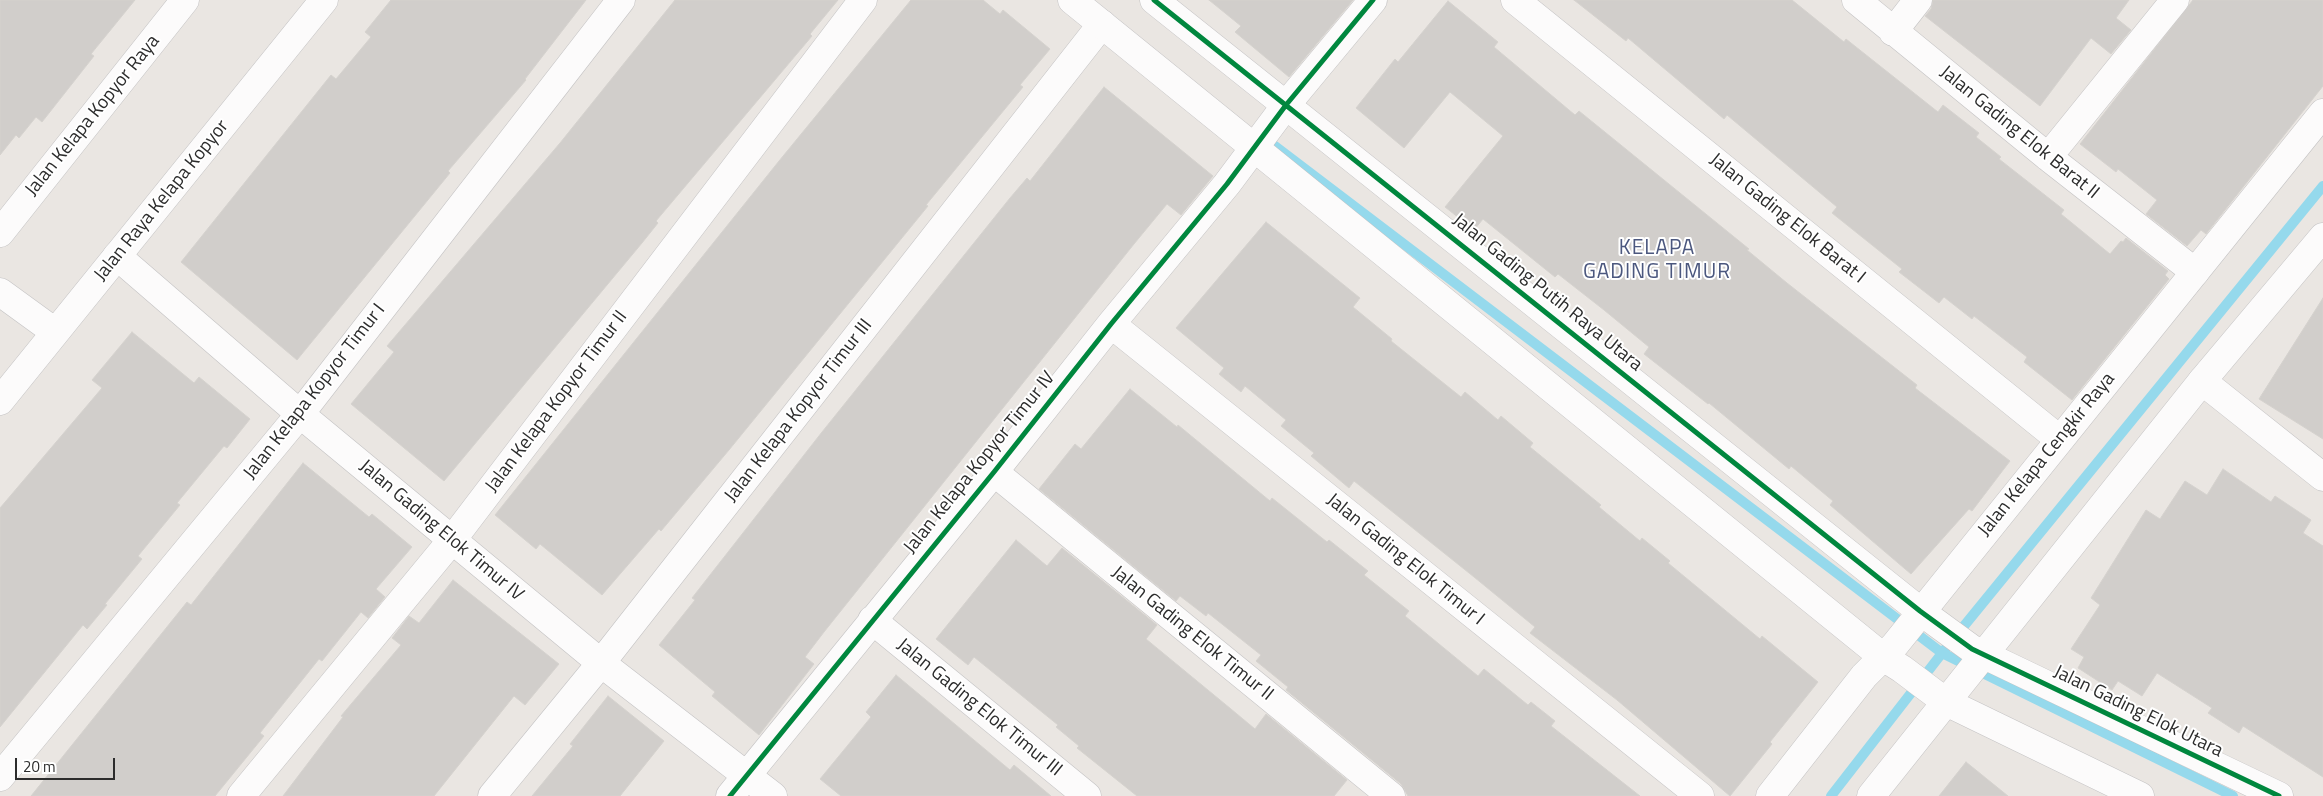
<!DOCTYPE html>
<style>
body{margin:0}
#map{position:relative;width:2323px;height:796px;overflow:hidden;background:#eae6e2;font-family:"Titillium Web",sans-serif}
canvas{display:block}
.scale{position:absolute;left:15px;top:758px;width:100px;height:22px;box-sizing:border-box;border:2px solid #2c2c2c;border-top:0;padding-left:6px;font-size:15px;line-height:18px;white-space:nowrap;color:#2c2c2c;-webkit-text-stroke:4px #fff;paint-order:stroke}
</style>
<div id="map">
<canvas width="2323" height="796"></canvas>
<div class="scale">20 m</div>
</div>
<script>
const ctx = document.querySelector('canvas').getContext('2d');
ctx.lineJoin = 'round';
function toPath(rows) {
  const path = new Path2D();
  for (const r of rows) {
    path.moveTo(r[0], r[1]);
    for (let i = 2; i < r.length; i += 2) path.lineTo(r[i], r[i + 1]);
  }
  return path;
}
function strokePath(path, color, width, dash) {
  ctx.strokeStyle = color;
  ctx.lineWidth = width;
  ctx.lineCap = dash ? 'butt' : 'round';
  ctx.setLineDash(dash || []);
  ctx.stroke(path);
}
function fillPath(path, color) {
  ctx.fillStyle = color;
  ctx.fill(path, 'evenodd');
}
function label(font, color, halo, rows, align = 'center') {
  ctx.font = font + ' "Titillium Web",sans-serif';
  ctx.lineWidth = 4;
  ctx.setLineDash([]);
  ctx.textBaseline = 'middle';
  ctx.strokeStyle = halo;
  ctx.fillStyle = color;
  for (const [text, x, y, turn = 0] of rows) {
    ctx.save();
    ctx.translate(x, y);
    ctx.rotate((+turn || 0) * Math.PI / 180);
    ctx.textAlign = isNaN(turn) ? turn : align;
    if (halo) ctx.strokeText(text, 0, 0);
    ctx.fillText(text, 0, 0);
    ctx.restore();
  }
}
strokePath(toPath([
 [1263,137,1942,653,2233,796],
 [1955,637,2323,186],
 [1831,796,1946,648]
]), '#95d9ec', 10);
const building = toPath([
 [0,0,135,0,91,54,94,56,42,122,36,117,19,138,16,135,0,155,0,0],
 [391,0,586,0,525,79,526,80,448,171,450,173,297,360,181,262,331,75,336,79,371,37,365,32,391,0],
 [675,0,838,0,810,34,812,36,656,221,658,223,642,243,444,481,351,404,394,352,387,346,560,143,675,0],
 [911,0,983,0,1000,14,1003,10,1050,49,1020,85,1023,87,926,205,928,206,729,450,661,531,659,529,602,595,540,544,536,549,495,515,779,161,911,0],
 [1209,0,1353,0,1289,77,1235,32,1241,26,1209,0],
 [1574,0,1792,0,1844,42,1846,39,1938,112,1943,105,1979,133,1976,137,2001,157,1999,159,2064,210,2061,214,2110,254,2121,241,2123,242,2126,238,2168,271,2165,275,2169,279,2072,400,2024,362,2027,357,1974,316,1972,319,1944,297,1939,303,1899,272,1902,269,1832,213,1837,207,1727,115,1724,119,1628,38,1626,41,1574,0],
 [1933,0,2129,0,2116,18,2131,30,2111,54,2091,38,2040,106,1925,16,1931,9,1933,0],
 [2193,0,2323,0,2323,86,2206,234,2201,230,2187,246,2146,214,2157,200,2118,169,2116,172,2080,144,2193,0],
 [1448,1,1498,42,1494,47,1575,115,1579,111,1749,249,1747,250,1787,283,1917,385,1915,388,2010,461,1972,511,1969,509,1911,574,1830,505,1833,501,1791,466,1789,469,1709,403,1708,404,1644,354,1649,347,1604,310,1558,274,1555,277,1483,219,1474,230,1445,207,1503,136,1450,92,1404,148,1356,108,1395,59,1398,62,1448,1],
 [1104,87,1213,176,1181,215,1167,204,1134,244,824,632,805,657,814,664,759,735,712,696,715,692,659,645,695,600,692,598,822,432,1010,198,1027,178,1030,181,1104,87],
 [1266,222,1360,298,1353,307,1392,339,1391,341,1461,397,1465,392,1498,420,1501,416,1533,443,1530,447,1601,505,1599,507,1640,541,1642,538,1670,561,1668,563,1760,639,1762,636,1818,682,1770,742,1772,744,1730,796,1617,700,1530,633,1535,627,1474,577,1354,481,1349,488,1311,456,1314,453,1281,426,1286,420,1245,386,1241,392,1219,374,1224,368,1176,328,1266,222],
 [2323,298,2323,439,2259,399,2323,298],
 [132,332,194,383,199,377,250,419,227,448,224,446,177,503,180,505,138,556,142,559,105,604,107,605,87,629,83,625,0,727,0,508,102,388,92,380,132,332],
 [1130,389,1177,427,1178,425,1270,501,1272,498,1327,542,1329,540,1368,571,1364,575,1409,611,1405,616,1478,676,1484,669,1528,705,1531,702,1555,721,1551,726,1640,796,1408,796,1401,784,1286,690,1288,687,1256,661,1261,655,1208,613,1206,616,1180,596,1176,601,1039,489,1075,444,1081,449,1130,389],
 [303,463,369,517,372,514,412,547,376,589,385,597,368,618,361,612,322,661,319,659,260,733,264,736,215,796,31,796,187,602,191,605,303,463],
 [2223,469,2271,502,2275,496,2311,520,2303,533,2323,546,2323,777,2243,726,2239,733,2208,713,2212,708,2157,673,2142,696,2118,681,2112,690,2078,668,2084,657,2071,649,2100,605,2091,598,2146,510,2160,519,2185,481,2207,495,2223,469],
 [1016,540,1047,566,1062,548,1157,625,1146,639,1231,709,1255,729,1266,714,1347,780,1334,796,1137,796,1077,748,1079,746,1056,727,1058,725,974,657,968,665,936,639,1016,540],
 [453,580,559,664,525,705,514,696,434,796,283,796,343,717,341,716,401,645,392,638,409,616,419,623,453,580],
 [896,675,1010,770,1014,765,1051,796,841,796,820,779,871,717,866,712,896,675],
 [608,696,664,741,620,796,532,796,573,746,570,744,608,696],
 [1966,762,2008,796,1939,796,1966,762]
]);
fillPath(building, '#d1cecb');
strokePath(building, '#d5d2ce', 1);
const minor = toPath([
 [1515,0,2059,439],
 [1856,0,2048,157,2195,272],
 [1893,32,1918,0],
 [2048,157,2175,0],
 [117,256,300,414,601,663,773,796],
 [1111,324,1700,796],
 [2202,381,2323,477],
 [994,472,1391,796],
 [872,620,1087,796],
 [0,777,300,414,621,0],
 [241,796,452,540,863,0],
 [492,796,601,663,1102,24],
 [730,796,994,472,1111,324,1227,184,1286,105,1373,0]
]);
const tertiary = toPath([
 [1072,0,1883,657,1902,669,1946,702,2140,796],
 [1154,0,1920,611,1972,649,2279,796],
 [0,233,185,0],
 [0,292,55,332],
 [0,401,324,0],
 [1770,796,1864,676,1894,646,2323,113],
 [1871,796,2202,381,2323,237]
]);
strokePath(minor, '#c3c2c3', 29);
strokePath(tertiary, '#c3c2c3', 29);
strokePath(minor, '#fcfbfb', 28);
strokePath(tertiary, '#fcfbfb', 28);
strokePath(toPath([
 [1154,0,1920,611,1972,649,2279,796],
 [730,796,994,472,1111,324,1227,184,1286,105,1373,0]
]), '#00873e', 5);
label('19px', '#2c2c2c', '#fff', [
 ["Jalan Kelapa Kopyor Raya",93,116,-51],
 ["Jalan Gading Elok Barat II",2019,133,39],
 ["Jalan Raya Kelapa Kopyor",162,201,-51],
 ["Jalan Gading Elok Barat I",1787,219,39],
 ["Jalan Gading Putih Raya Utara",1547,293,39],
 ["Jalan Kelapa Kopyor Timur I",315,392,-52],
 ["Jalan Kelapa Kopyor Timur II",557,402,-53],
 ["Jalan Kelapa Kopyor Timur III",799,411,-52],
 ["Jalan Kelapa Cengkir Raya",2047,455,-51],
 ["Jalan Kelapa Kopyor Timur IV",980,463,-51],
 ["Jalan Gading Elok Timur IV",441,531,40],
 ["Jalan Gading Elok Timur I",1405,560,39],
 ["Jalan Gading Elok Timur II",1192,634,39],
 ["Jalan Gading Elok Timur III",979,708,39],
 ["Jalan Gading Elok Utara",2138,712,26]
]);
ctx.letterSpacing = '1px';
label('21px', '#4b577e', '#fff', [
 ["KELAPA",1657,249],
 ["GADING TIMUR",1657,273]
]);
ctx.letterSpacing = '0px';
</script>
